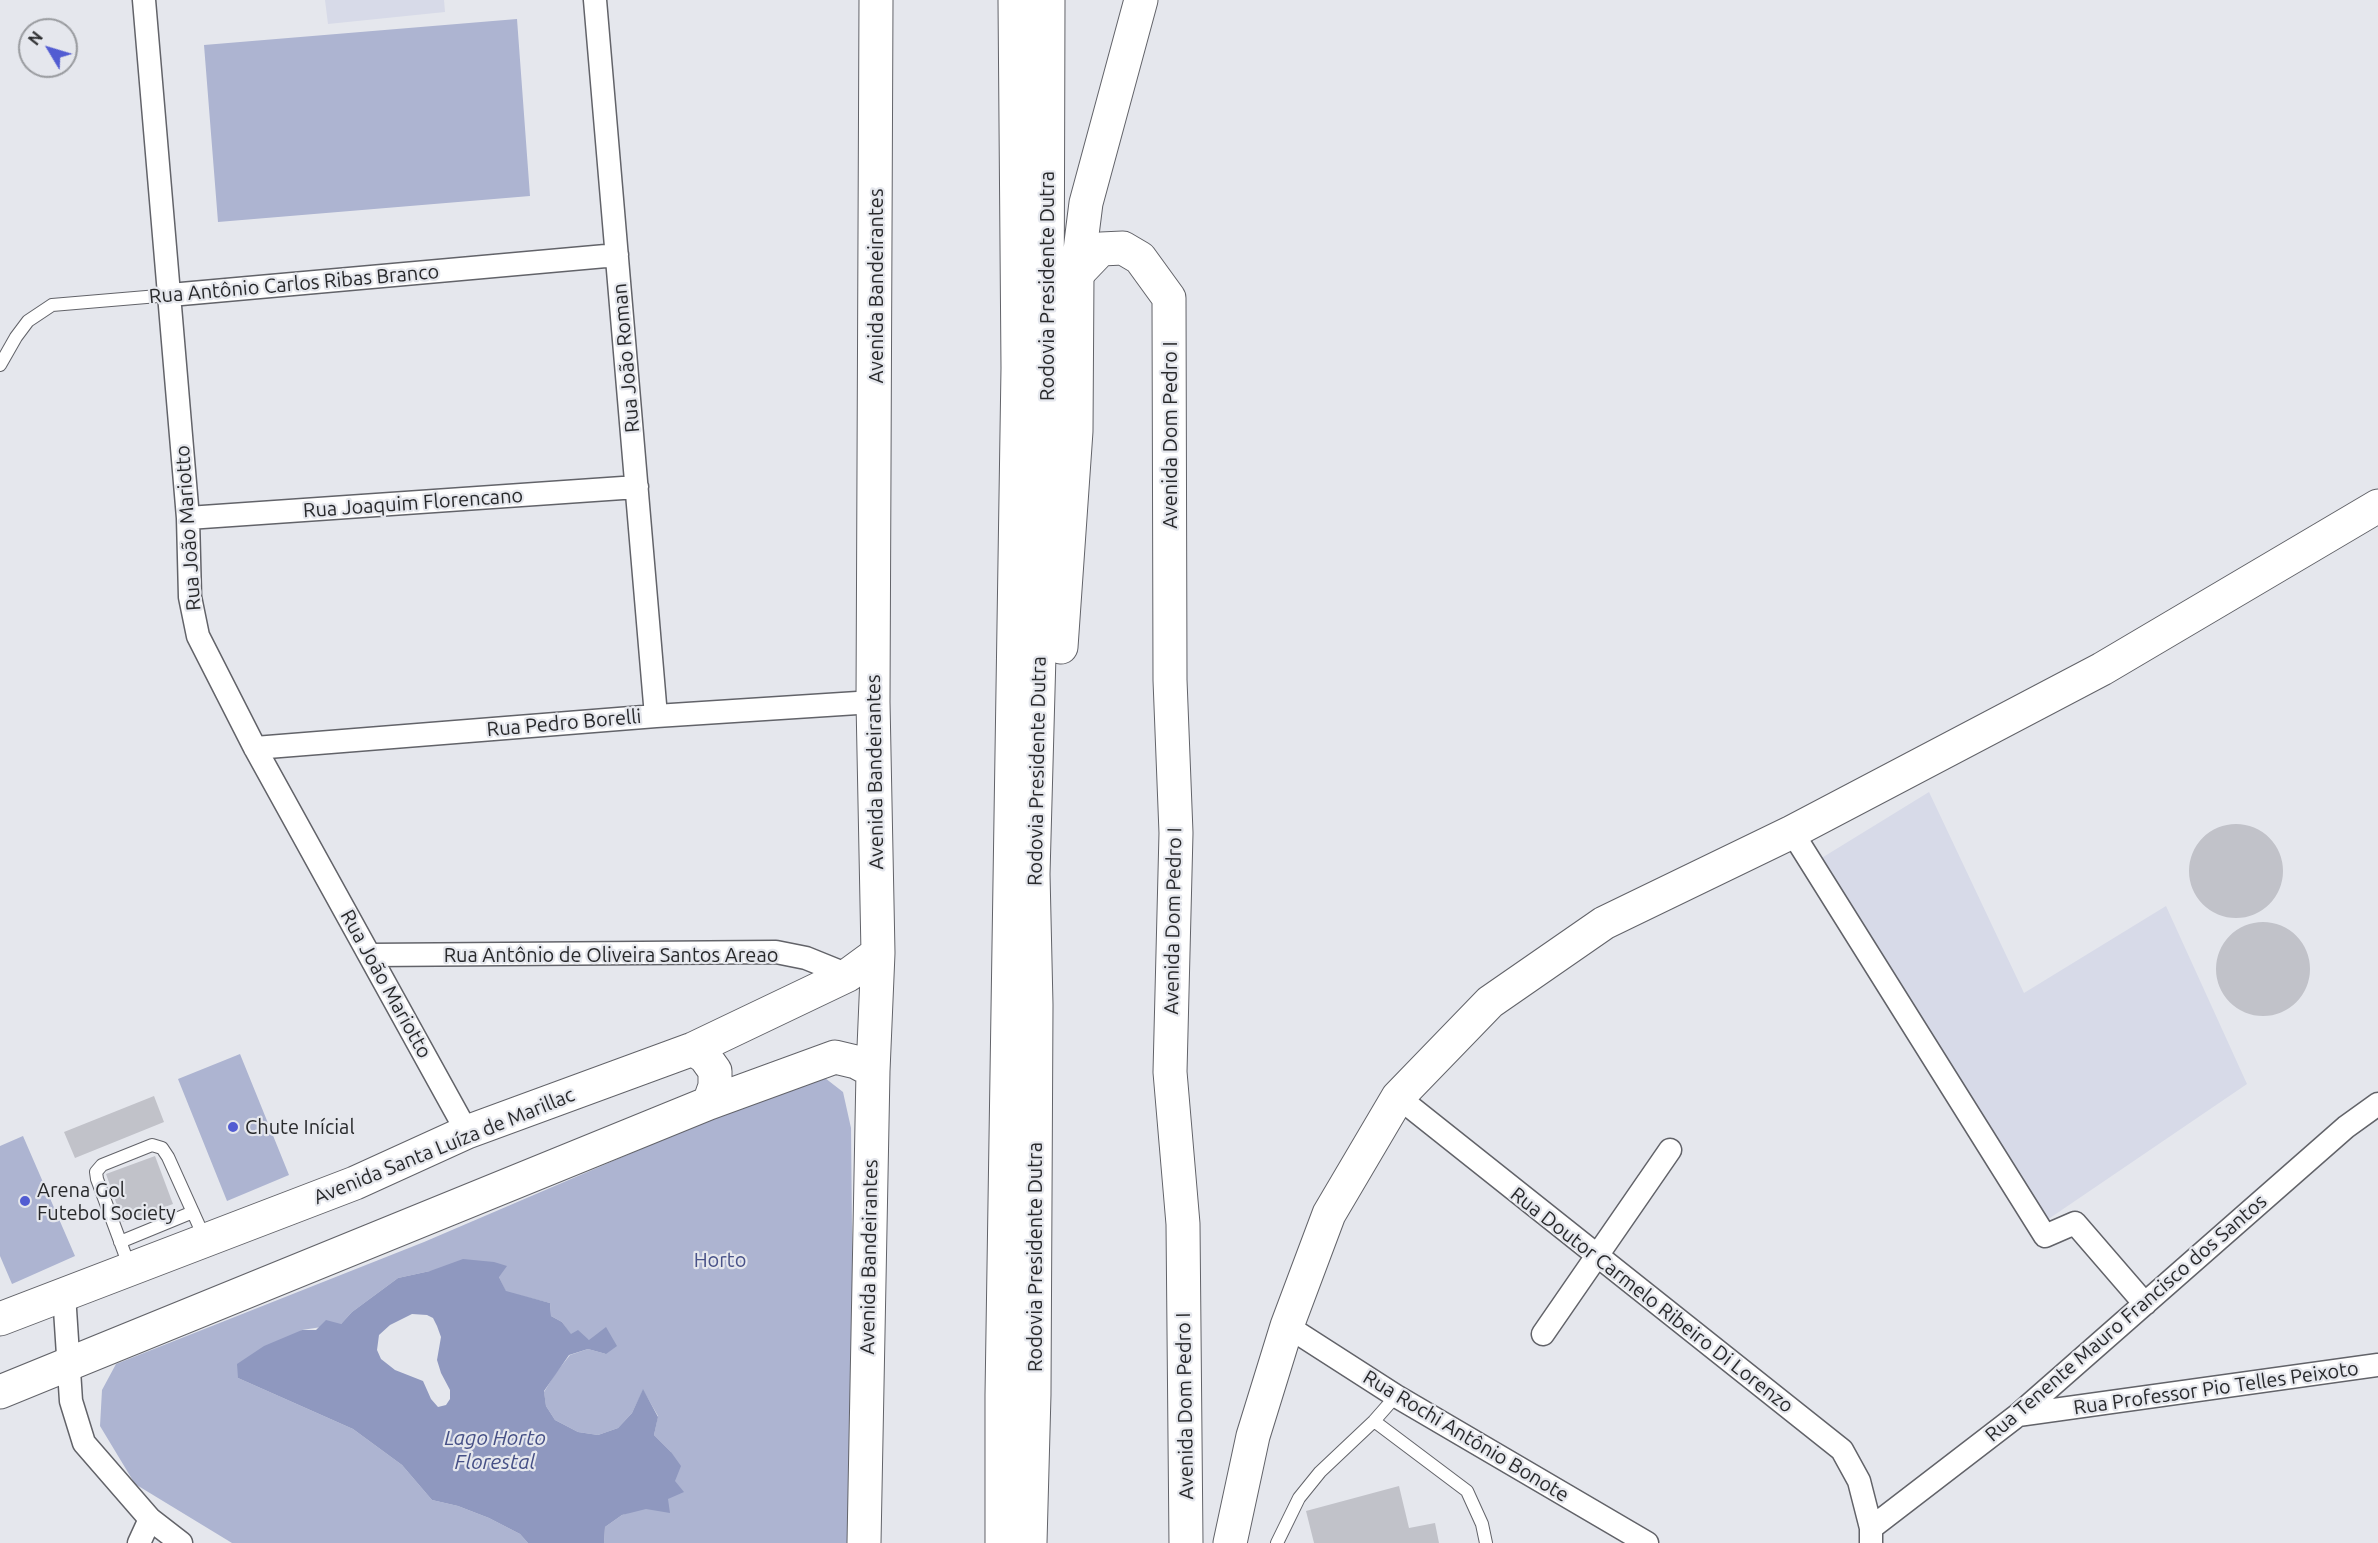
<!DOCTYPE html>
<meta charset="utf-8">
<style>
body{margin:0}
#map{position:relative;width:2378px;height:1543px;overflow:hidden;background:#e5e7ed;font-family:Ubuntu,sans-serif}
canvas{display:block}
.north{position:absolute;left:18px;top:18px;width:60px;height:60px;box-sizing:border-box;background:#e5e7ed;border:2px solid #999b9f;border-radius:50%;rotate:308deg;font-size:16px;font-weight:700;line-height:24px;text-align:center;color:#28292b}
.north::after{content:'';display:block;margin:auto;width:21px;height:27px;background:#525cd2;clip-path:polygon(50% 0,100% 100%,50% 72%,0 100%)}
</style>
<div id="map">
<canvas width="2378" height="1543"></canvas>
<div class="north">N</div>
</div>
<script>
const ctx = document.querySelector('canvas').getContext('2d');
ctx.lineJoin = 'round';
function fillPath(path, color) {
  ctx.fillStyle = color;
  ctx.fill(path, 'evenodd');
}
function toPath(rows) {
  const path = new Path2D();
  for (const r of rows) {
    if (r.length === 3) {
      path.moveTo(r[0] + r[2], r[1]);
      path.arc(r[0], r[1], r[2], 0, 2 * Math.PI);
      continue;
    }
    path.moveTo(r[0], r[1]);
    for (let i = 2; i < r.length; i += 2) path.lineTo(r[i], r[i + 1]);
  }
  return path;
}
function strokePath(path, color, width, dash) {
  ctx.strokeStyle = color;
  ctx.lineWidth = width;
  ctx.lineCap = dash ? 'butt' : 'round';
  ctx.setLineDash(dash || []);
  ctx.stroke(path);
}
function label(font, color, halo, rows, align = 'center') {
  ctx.font = font + ' Ubuntu,sans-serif';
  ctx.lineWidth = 4.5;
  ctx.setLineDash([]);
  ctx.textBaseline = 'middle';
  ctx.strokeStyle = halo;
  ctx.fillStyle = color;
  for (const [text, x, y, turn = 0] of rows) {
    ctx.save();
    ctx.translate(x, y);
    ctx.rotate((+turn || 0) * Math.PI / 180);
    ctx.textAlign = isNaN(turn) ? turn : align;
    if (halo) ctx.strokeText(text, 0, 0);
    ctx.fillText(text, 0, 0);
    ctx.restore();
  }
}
fillPath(toPath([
 [325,0,444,0,445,12,328,24],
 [1929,792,2024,993,2166,906,2247,1084,2047,1220,1820,859]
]), '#d7dae8');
fillPath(toPath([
 [517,19,530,196,218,222,204,45],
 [240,1054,289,1175,227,1201,178,1079],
 [825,1078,843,1092,851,1128,855,1543,604,1543,605,1527,622,1515,668,1499,675,1481,671,1452,654,1435,658,1416,643,1390,632,1413,618,1428,598,1435,578,1432,555,1420,546,1406,544,1392,555,1374,570,1355,588,1349,606,1354,589,1340,571,1335,562,1322,551,1316,550,1303,506,1292,499,1277,430,1271,398,1278,352,1312,341,1324,302,1330,238,1378,353,1429,402,1465,432,1500,458,1506,489,1518,520,1534,528,1543,232,1543,135,1484,100,1426,102,1390,116,1364,424,1242,795,1083],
 [23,1136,75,1256,12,1284,0,1256,0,1146]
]), '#adb4d1');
fillPath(toPath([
 [463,1259,494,1262,507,1266,499,1277,506,1291,550,1303,551,1316,562,1322,571,1334,578,1330,589,1340,606,1327,617,1346,606,1354,588,1349,569,1355,544,1391,546,1406,555,1420,578,1432,598,1435,618,1428,632,1413,643,1389,658,1417,654,1435,671,1452,681,1466,675,1481,684,1492,668,1499,670,1513,646,1509,622,1515,605,1527,604,1543,528,1543,520,1534,489,1518,458,1506,432,1500,402,1465,353,1429,238,1378,237,1364,264,1346,302,1330,316,1330,326,1320,341,1324,352,1312,398,1278,430,1271],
 [412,1314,427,1315,433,1318,437,1326,441,1337,437,1360,441,1373,450,1390,450,1399,446,1405,438,1407,431,1399,423,1381,395,1370,381,1359,377,1350,379,1335,390,1325]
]), '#8f98bf');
fillPath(toPath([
 [2236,871,47],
 [2263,969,47],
 [154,1096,164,1122,75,1158,64,1132],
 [155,1156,173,1204,123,1222,106,1174],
 [1399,1486,1409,1528,1435,1523,1439,1543,1314,1543,1306,1511]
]), '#c1c2c9');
const lane = toPath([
 [0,365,16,337,28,321,52,305,170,295],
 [120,1242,193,1212],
 [130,1268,97,1179,96,1172,102,1165,152,1145,162,1148,168,1157,205,1239],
 [1374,1421,1467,1491,1482,1524,1486,1543],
 [1277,1543,1299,1498,1320,1472,1374,1421,1396,1396]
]);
const street = toPath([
 [144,0,188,518,190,597,198,636,255,748,467,1132],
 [595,0,656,716],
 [170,295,617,255],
 [188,518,637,487],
 [255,748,656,716,873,702],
 [1792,832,2045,1236,2075,1223,2145,1304],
 [370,955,776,952,806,958,848,975],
 [1398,1097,1842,1450,1859,1481,1871,1528,1871,1543],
 [64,1294,71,1401,84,1443,150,1519,181,1543],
 [1287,1326,1396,1396,1647,1543],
 [1543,1334,1670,1150],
 [2018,1415,2378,1365],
 [1871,1528,2018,1415,2346,1127,2378,1104],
 [139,1543,150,1519]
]);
const secondary = toPath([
 [1230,1543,1253,1436,1287,1326,1329,1214,1398,1097,1490,1002,1604,923,1792,832,2102,669,2378,506]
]);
const primary = toPath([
 [1077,274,1101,249,1123,248,1140,258,1169,298,1170,680,1176,833,1170,1072,1183,1224,1186,1543],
 [693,1049,705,1057,715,1071,715,1086,709,1103],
 [0,1319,355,1183,467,1132,693,1049,848,975,878,953],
 [0,1392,709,1103,835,1057,856,1062,873,1071],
 [864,1543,873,1071,878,953,873,702,876,0]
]);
const highway = toPath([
 [1061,647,1076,431,1077,274,1086,203,1141,0],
 [1002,1543,1002,1394,1018,368,1015,0],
 [1030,1543,1034,1394,1036,1005,1033,874,1047,362,1048,0]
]);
strokePath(lane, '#626369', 14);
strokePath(street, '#626369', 25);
strokePath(secondary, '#626369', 35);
strokePath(primary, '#626369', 35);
strokePath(highway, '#626369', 35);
strokePath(lane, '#fff', 12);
strokePath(street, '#fff', 22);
strokePath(secondary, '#fff', 33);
strokePath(primary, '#fff', 33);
strokePath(highway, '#fff', 33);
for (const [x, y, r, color] of [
 [233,1127,6,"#525cd2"],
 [25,1201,6,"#525cd2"]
]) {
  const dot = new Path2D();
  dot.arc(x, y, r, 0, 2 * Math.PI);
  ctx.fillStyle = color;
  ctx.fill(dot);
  strokePath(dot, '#e5e7ed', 2);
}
label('20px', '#28292b', '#e5e7ed', [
 ["Rua Antônio Carlos Ribas Branco",294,284,-5],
 ["Avenida Bandeirantes",876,286,-90],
 ["Rodovia Presidente Dutra",1047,286,-90],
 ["Rua João Roman",626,358,-95],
 ["Avenida Dom Pedro I",1170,435,-90],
 ["Rua Joaquim Florencano",413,503,-4],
 ["Rua João Mariotto",188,528,-94],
 ["Rua Pedro Borelli",564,723,-5],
 ["Rodovia Presidente Dutra",1037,771,-89],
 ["Avenida Bandeirantes",875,772,-91],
 ["Avenida Dom Pedro I",1173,921,-89],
 ["Rua Antônio de Oliveira Santos Areao",611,955],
 ["Rua João Mariotto",386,984,61],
 ["Avenida Santa Luíza de Marillac",444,1146,-22],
 ["Avenida Bandeirantes",869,1257,-89],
 ["Rodovia Presidente Dutra",1035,1257,-90],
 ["Rua Doutor Carmelo Ribeiro Di Lorenzo",1652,1300,38],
 ["Rua Tenente Mauro Francisco dos Santos",2126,1318,-41],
 ["Rua Professor Pio Telles Peixoto",2216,1388,-8],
 ["Avenida Dom Pedro I",1185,1406,-91],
 ["Rua Rochi Antônio Bonote",1466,1436,31]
]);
label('20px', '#28292b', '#e5e7ed', [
 ["Chute Inícial",245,1127],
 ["Arena Gol",37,1190],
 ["Futebol Society",37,1213]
], 'left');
label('20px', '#495288', '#e5e7ed', [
 ["Horto",720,1260]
]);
label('italic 21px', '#465086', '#e5e7ed', [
 ["Lago Horto",495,1438],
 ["Florestal",495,1462]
]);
</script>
